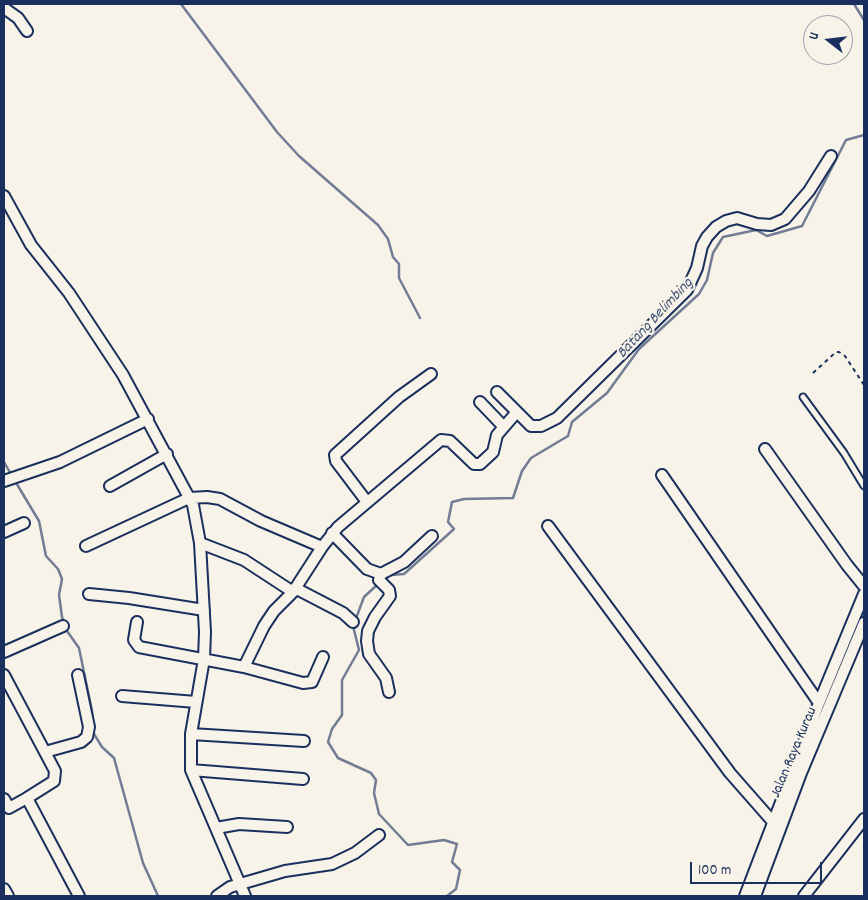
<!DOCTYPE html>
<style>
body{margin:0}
#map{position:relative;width:868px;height:900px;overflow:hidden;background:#f7f3e8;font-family:Dekko,sans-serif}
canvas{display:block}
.frame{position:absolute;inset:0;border:5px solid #1b2f5e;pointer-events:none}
.north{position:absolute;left:803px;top:15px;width:50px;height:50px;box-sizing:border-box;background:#f7f3e8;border:1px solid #9fa5b1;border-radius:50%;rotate:286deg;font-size:14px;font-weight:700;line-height:20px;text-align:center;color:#1b2f5e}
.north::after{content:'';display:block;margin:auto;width:18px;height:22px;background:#1b2f5e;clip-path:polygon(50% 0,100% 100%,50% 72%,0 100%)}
.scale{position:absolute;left:690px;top:862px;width:132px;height:22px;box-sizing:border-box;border:2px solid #1b2f5e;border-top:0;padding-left:6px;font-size:15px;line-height:18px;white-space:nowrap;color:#1b2f5e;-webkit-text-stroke:4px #f7f3e8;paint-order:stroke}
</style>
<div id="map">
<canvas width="868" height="900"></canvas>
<div class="frame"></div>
<div class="north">U</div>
<div class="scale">100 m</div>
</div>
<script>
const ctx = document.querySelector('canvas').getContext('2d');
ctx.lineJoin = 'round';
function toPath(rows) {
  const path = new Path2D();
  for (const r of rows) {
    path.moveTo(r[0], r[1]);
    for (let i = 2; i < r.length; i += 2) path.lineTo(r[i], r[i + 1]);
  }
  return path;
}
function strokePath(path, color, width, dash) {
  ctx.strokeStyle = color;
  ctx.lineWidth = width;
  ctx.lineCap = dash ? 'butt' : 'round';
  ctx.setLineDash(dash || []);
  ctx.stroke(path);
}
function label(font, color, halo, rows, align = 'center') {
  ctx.font = font + ' Dekko,sans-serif';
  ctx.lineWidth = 4.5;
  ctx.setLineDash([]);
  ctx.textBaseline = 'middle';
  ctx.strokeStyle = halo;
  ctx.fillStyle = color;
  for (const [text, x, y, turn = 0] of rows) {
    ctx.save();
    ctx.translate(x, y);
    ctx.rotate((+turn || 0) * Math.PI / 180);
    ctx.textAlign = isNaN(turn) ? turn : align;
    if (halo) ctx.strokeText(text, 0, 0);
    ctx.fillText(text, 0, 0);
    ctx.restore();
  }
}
strokePath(toPath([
 [181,4,277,132,299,156,378,225,388,239,393,257,399,264,399,278,420,318],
 [854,4,864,20],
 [4,462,12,476],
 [15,481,39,521,46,556,58,569,62,579,59,595,62,617,67,631,79,648,92,711,94,734,102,747,114,758,143,863,158,896],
 [382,580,391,575,404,574,454,529,448,522,452,502,464,499,513,498,522,471,531,458,568,436,572,422,607,393,639,349,699,294,707,280,713,253,723,237,756,230,767,236,802,226,846,140,864,135],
 [355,621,364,597,378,584],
 [353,626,359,650,342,680,342,715,332,729,328,742,338,758,371,773,376,780,374,793,379,814,408,845,444,840,457,844,452,862,460,870,456,889,447,896]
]), '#727c95', 2.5);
const lane = toPath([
 [803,397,844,453,864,486]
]);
const street = toPath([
 [4,8,18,18,27,31],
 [4,196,31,245,69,293,123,375,193,505,200,543,205,632,204,659,191,734,191,770,245,896],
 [497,392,531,426,541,426,557,418,687,290,697,268,702,246,707,237,716,227,726,221,737,218,757,224,771,225,785,219,809,191,831,156],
 [480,402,503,426],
 [765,449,847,565,864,586],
 [662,475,819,703],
 [4,481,60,462,148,419],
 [110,486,167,454],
 [367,502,336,461,335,455,399,397,431,374],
 [548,526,730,773,773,822],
 [4,532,24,523],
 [332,533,367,569,381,574],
 [200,543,244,560,293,592],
 [86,546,189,498,207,497,220,499,261,521,322,547],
 [295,588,343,613,353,622],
 [89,594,129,598,204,610],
 [137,622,134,640,139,647,244,667,303,683,312,682,323,657],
 [4,652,63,626],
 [244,667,264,626,274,611,293,592,322,547,338,527,441,440,450,441,474,464,480,464,493,452,497,435,516,413],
 [4,675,55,771,54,781,27,798],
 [389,692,386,678,369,654,367,641,368,631,375,617,390,596,389,590,379,580,381,574,404,562,432,536],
 [122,696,196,702],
 [191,734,304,741],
 [45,752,81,742,87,737,89,727,78,675],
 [191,770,303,779],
 [4,799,9,808,27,798,79,896],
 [216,828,239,824,287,827],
 [4,889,8,896],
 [217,896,230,887,285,871,332,864,355,853,379,835],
 [745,896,819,703,864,594],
 [755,896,801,773,864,623],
 [804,896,864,819]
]);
strokePath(lane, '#1b2f5e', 9);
strokePath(street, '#1b2f5e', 14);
strokePath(toPath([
 [813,373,836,352,839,352,845,356,864,385]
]), '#1b2f5e', 2, [4, 4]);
strokePath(lane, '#f7f3e8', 5);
strokePath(street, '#f7f3e8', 10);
label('15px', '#1b2f5e', '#f7f3e8', [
 ["Jalan Raya Kurau",795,753,-67]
]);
label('italic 16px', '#465679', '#f7f3e8', [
 ["Batang Belimbing",656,319,-47]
]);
</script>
